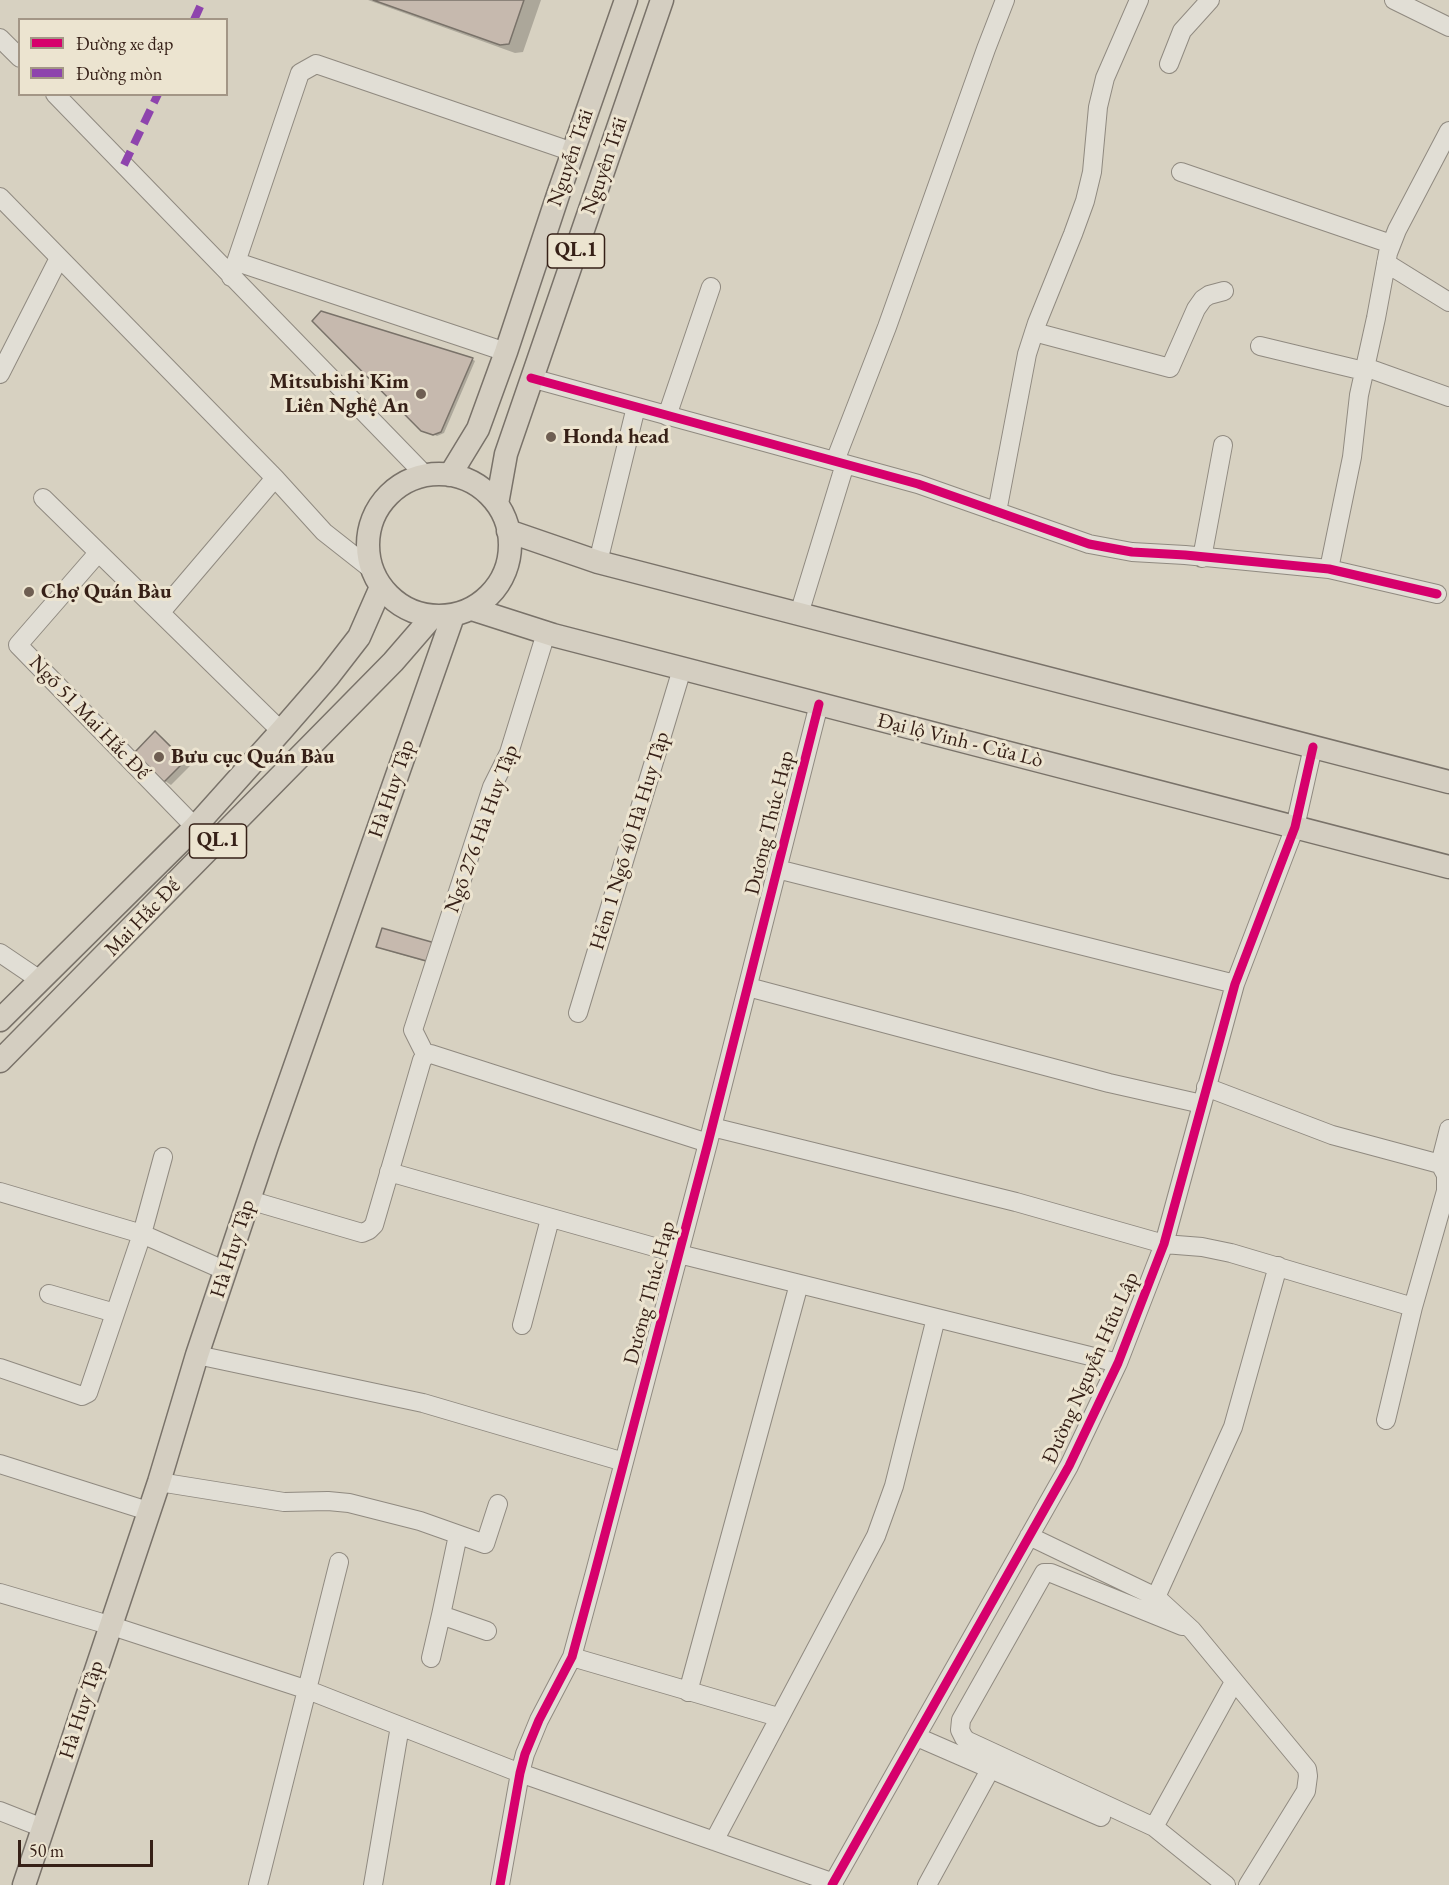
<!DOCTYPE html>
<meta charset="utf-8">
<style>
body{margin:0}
#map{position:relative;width:1449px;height:1885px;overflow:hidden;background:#d7d1c1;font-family:"EB Garamond",serif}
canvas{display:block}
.legend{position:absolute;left:18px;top:18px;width:210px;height:78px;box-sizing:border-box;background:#ece4d0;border:2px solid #a39686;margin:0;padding:8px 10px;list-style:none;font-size:18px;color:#362017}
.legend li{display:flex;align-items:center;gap:12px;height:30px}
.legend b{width:30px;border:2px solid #a39686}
.scale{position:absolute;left:18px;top:1840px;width:135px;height:27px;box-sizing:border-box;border:3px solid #362017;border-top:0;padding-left:8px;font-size:18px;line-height:21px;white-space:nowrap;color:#362017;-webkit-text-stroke:4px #ece4d0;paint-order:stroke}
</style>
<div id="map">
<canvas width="1449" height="1885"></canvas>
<ul class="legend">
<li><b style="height:8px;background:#d6006c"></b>Đường xe đạp</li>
<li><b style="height:8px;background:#8e44ad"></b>Đường mòn</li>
</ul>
<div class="scale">50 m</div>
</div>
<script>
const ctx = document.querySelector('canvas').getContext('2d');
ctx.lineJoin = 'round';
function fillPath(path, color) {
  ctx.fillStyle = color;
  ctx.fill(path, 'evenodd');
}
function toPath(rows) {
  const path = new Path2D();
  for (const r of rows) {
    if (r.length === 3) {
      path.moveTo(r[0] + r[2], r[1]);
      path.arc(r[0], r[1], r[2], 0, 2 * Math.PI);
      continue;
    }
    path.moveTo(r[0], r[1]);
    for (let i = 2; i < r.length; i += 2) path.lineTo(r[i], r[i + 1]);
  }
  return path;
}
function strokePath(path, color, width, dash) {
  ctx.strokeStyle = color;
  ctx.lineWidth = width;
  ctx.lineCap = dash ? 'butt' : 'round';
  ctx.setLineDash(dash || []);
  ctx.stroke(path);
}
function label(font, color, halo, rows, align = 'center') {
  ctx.font = font + ' "EB Garamond",serif';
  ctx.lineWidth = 6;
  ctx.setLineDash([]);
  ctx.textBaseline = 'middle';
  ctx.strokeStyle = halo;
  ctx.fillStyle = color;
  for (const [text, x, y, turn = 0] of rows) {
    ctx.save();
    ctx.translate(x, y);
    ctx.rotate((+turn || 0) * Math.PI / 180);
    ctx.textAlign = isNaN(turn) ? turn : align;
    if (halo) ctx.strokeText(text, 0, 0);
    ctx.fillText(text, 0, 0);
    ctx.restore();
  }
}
fillPath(toPath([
 [368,0,541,0,523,52,515,53],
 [472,359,475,361,444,433,437,436,426,431],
 [156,733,162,737,191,765,171,785,165,781],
 [378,947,441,948,437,965,385,950]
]), '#0003');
const building = toPath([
 [373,0,524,0,509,44,500,45,373,0],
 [321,311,473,358,441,432,433,435,421,431,312,321,321,311],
 [155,731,185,761,164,782,134,753,155,731],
 [382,928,435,943,430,962,376,947,382,928]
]);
fillPath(building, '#c6b9ae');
strokePath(building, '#797269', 1.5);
const minor = toPath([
 [1394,0,1449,27],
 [0,38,20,58],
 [1169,64,1182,31,1210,0],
 [55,94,425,475],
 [1181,172,1391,244],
 [0,197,275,478,324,532,371,569],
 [237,262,506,352],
 [1386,263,1449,302],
 [231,277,300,73,316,64,573,152],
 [1034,332,1170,368,1196,309,1203,299,1209,295,1224,291],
 [1260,346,1364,371],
 [1365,367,1449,397],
 [0,374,59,258],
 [531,378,918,484,1089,544,1132,552,1185,555,1329,569,1437,594],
 [667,416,711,287],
 [835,461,887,327,986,49,1005,0],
 [43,498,281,731],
 [997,512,1027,354,1037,323,1073,234,1085,201,1092,172,1098,107,1105,78,1139,0],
 [98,553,18,645,195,827],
 [1202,558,1223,445],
 [598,562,636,407],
 [1329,569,1352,457,1359,395,1376,318,1388,253,1397,230,1449,131],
 [161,612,275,478],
 [799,614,845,464],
 [777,869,1235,984],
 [0,953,40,980],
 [748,987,1109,1083,1202,1104],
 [578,1013,682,669],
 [426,1056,413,1030,492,787,509,753,546,633],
 [1206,1087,1332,1135,1440,1164],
 [712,1127,1016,1202,1164,1244,1202,1247,1231,1253,1413,1307],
 [389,1172,679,1254,1118,1363],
 [0,1192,142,1234,226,1271],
 [249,1200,362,1233,369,1230,374,1225,422,1060,426,1056,431,1054,708,1143],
 [49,1294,115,1313],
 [522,1325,550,1219],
 [197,1355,423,1403,624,1462],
 [0,1368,82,1396,88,1393,142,1234,163,1157],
 [1386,1420,1413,1307,1446,1191,1446,1175,1440,1164,1449,1129],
 [0,1464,148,1511],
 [159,1482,284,1502,328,1501,349,1503,420,1521,485,1544,498,1504],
 [458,1535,441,1615,487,1631],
 [1029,1536,1156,1597],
 [0,1593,109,1625,308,1690,520,1773,834,1883],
 [1182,1626,1051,1573,1044,1573,961,1720,960,1730,964,1738,968,1741,1154,1827,1226,1885],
 [572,1657,778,1717],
 [431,1658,441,1615],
 [688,1692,799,1284],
 [917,1737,1101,1817],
 [0,1811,43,1828],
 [1154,1827,1234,1682],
 [714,1841,876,1536,894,1486,936,1318],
 [258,1885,339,1562],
 [373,1885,400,1726],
 [500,1885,520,1773,525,1754,539,1720,572,1657,595,1572,708,1143,819,704],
 [832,1885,1069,1466,1118,1363,1164,1244,1235,984,1295,827,1313,747],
 [927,1885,991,1768],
 [1248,1885,1306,1791,1308,1776,1307,1769,1192,1630,1156,1597,1233,1427,1278,1266]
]);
const major = toPath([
 [439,545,71],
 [450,475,478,429,506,352,558,195,626,0],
 [497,504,506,454,662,0],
 [508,531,598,562,1449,782],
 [472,609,553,635,1449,867],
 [0,1020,195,827,281,731,328,677,359,637,381,587],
 [0,1061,393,662,432,617],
 [24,1885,159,1482,197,1355,267,1146,453,616]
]);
strokePath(minor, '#908a80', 20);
strokePath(major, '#797269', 25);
strokePath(minor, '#e1ded5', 18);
strokePath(major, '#d4cec1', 22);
strokePath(toPath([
 [194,20,203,0],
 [124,165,158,94]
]), '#8e44ad', 8, [15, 8]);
strokePath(toPath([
 [531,378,918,484,1089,544,1132,552,1185,555,1329,569,1437,594],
 [500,1885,520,1773,525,1754,539,1720,572,1657,595,1572,708,1143,819,704],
 [832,1885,1069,1466,1118,1363,1164,1244,1235,984,1295,827,1313,747]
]), '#d6006c', 9);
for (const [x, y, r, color] of [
 [421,394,6,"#6e5e52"],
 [551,437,6,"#6e5e52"],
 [29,592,6,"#6e5e52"],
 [159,757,6,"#6e5e52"]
]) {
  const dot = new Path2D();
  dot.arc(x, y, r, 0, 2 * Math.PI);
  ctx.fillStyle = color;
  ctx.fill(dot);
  strokePath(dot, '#ece4d0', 2);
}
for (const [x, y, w] of [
 [576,251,57],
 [218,841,57]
]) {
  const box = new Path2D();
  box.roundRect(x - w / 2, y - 17, w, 34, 4.5);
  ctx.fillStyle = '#ece4d0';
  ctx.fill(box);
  strokePath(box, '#362017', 1.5);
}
label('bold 20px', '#362017', null, [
 ["QL.1",576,251],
 ["QL.1",218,841]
]);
label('21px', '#362017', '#ece4d0', [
 ["Nguyễn Trãi",571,158,-71],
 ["Nguyên Trãi",605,166,-71],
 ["Ngõ 51 Mai Hắc Đế",89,718,46],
 ["Đại lộ Vinh - Cửa Lò",960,741,14],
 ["Hà Huy Tập",392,789,-71],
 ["Dương Thúc Hạp",770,823,-76],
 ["Ngõ 276 Hà Huy Tập",482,829,-70],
 ["Hẻm 1 Ngõ 40 Hà Huy Tập",630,841,-73],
 ["Mai Hắc Đế",143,918,-46],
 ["Hà Huy Tập",233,1249,-72],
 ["Dương Thúc Hạp",650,1293,-75],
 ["Đường Nguyễn Hữu Lập",1091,1368,-66],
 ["Hà Huy Tập",82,1710,-72]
]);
label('bold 21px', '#362017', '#ece4d0', [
 ["Mitsubishi Kim",409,382,"right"],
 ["Liên Nghệ An",409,406,"right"],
 ["Honda head",563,437],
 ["Chợ Quán Bàu",41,592],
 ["Bưu cục Quán Bàu",171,757]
], 'left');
</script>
